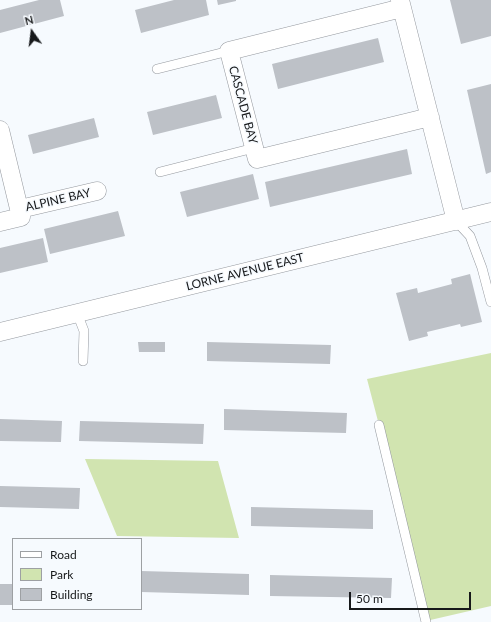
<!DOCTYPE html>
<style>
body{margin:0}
#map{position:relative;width:491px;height:622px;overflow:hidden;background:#f6fafe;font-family:Lato,sans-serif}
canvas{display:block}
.legend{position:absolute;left:12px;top:538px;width:130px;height:72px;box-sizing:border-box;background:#f6fafe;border:1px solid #9da0a3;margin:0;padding:5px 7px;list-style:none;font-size:12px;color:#17191b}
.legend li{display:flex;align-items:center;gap:8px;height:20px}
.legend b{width:20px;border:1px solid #9da0a3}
.north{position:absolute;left:12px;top:12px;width:40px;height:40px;-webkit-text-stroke:3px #f6fafe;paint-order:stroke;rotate:346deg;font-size:11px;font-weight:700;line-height:16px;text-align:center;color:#17191b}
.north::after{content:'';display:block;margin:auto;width:14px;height:18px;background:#17191b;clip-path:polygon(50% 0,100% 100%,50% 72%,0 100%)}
.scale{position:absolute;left:349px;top:592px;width:122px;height:18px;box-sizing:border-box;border:2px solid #17191b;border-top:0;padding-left:5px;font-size:12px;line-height:14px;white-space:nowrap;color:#17191b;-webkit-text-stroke:3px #f6fafe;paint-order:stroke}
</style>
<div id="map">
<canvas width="491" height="622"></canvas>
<ul class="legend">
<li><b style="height:5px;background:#fff"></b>Road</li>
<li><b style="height:11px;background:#d1e4b0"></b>Park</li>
<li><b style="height:11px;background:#bdc1c7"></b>Building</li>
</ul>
<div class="north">N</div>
<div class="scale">50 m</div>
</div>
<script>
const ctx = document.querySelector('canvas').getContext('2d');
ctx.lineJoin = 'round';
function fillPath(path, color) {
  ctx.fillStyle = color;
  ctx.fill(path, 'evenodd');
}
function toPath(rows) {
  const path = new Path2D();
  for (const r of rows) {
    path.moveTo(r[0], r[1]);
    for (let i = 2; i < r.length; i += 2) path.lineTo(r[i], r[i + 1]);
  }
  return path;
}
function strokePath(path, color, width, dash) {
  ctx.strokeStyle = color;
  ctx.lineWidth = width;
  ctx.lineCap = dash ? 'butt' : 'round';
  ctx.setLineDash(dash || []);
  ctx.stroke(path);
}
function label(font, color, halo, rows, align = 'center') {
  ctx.font = font + ' Lato,sans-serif';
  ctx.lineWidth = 3;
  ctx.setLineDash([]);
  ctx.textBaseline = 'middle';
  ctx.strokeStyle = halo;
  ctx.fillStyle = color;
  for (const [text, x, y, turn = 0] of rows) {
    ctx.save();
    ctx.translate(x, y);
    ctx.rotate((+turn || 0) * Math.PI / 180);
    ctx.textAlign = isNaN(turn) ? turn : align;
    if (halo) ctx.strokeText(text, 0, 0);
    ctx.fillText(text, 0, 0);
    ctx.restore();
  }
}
fillPath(toPath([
 [491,353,491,606,426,621,379,425,367,379],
 [85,459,218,461,239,538,117,536]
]), '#d1e4b0');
fillPath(toPath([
 [39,0,60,0,64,16,0,33,0,10],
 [174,0,206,0,209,15,141,33,135,10],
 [217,0,236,0,236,1,218,5],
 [450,0,491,0,491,36,461,44],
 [378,38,384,62,278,89,272,64],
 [491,84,491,172,486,174,467,90],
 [216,95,222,118,153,135,147,112],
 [94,118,99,137,33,154,28,135],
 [407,149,412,174,270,207,265,182],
 [253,174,259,199,187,217,180,192],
 [118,211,125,236,50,254,44,229],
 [43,238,48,262,0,273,0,248],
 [470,274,482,322,461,327,460,324,427,332,428,336,409,341,396,293,417,288,418,293,452,284,451,279],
 [138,342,165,342,165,352,139,352],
 [207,342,331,345,330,364,207,361],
 [224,409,347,413,346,433,224,430],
 [0,419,62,421,61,442,0,441],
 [80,421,204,424,203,444,79,441],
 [0,486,80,488,79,509,0,507],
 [251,507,373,510,373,529,251,526],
 [141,571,249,574,249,595,141,592],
 [270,575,392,578,391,598,270,596],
 [0,584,13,584,13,605,0,605]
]), '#bdc1c7');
const service = toPath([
 [157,69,229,51],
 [160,172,254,148],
 [456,221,470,236,482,268,491,302],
 [77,313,84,331,83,361],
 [379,425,426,622]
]);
const minor = toPath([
 [400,0,456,221],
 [402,8,229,51,257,159,430,117],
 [0,130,21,217,0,222],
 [20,209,97,191],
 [0,332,491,212]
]);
strokePath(service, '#95999f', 10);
strokePath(minor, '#95999f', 19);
strokePath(service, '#fff', 9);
strokePath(minor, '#fff', 18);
label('12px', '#17191b', '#f6fafe', [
 ["CASCADE BAY",243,105,75],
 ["ALPINE BAY",58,200,-13],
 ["LORNE AVENUE EAST",245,272,-14]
]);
</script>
